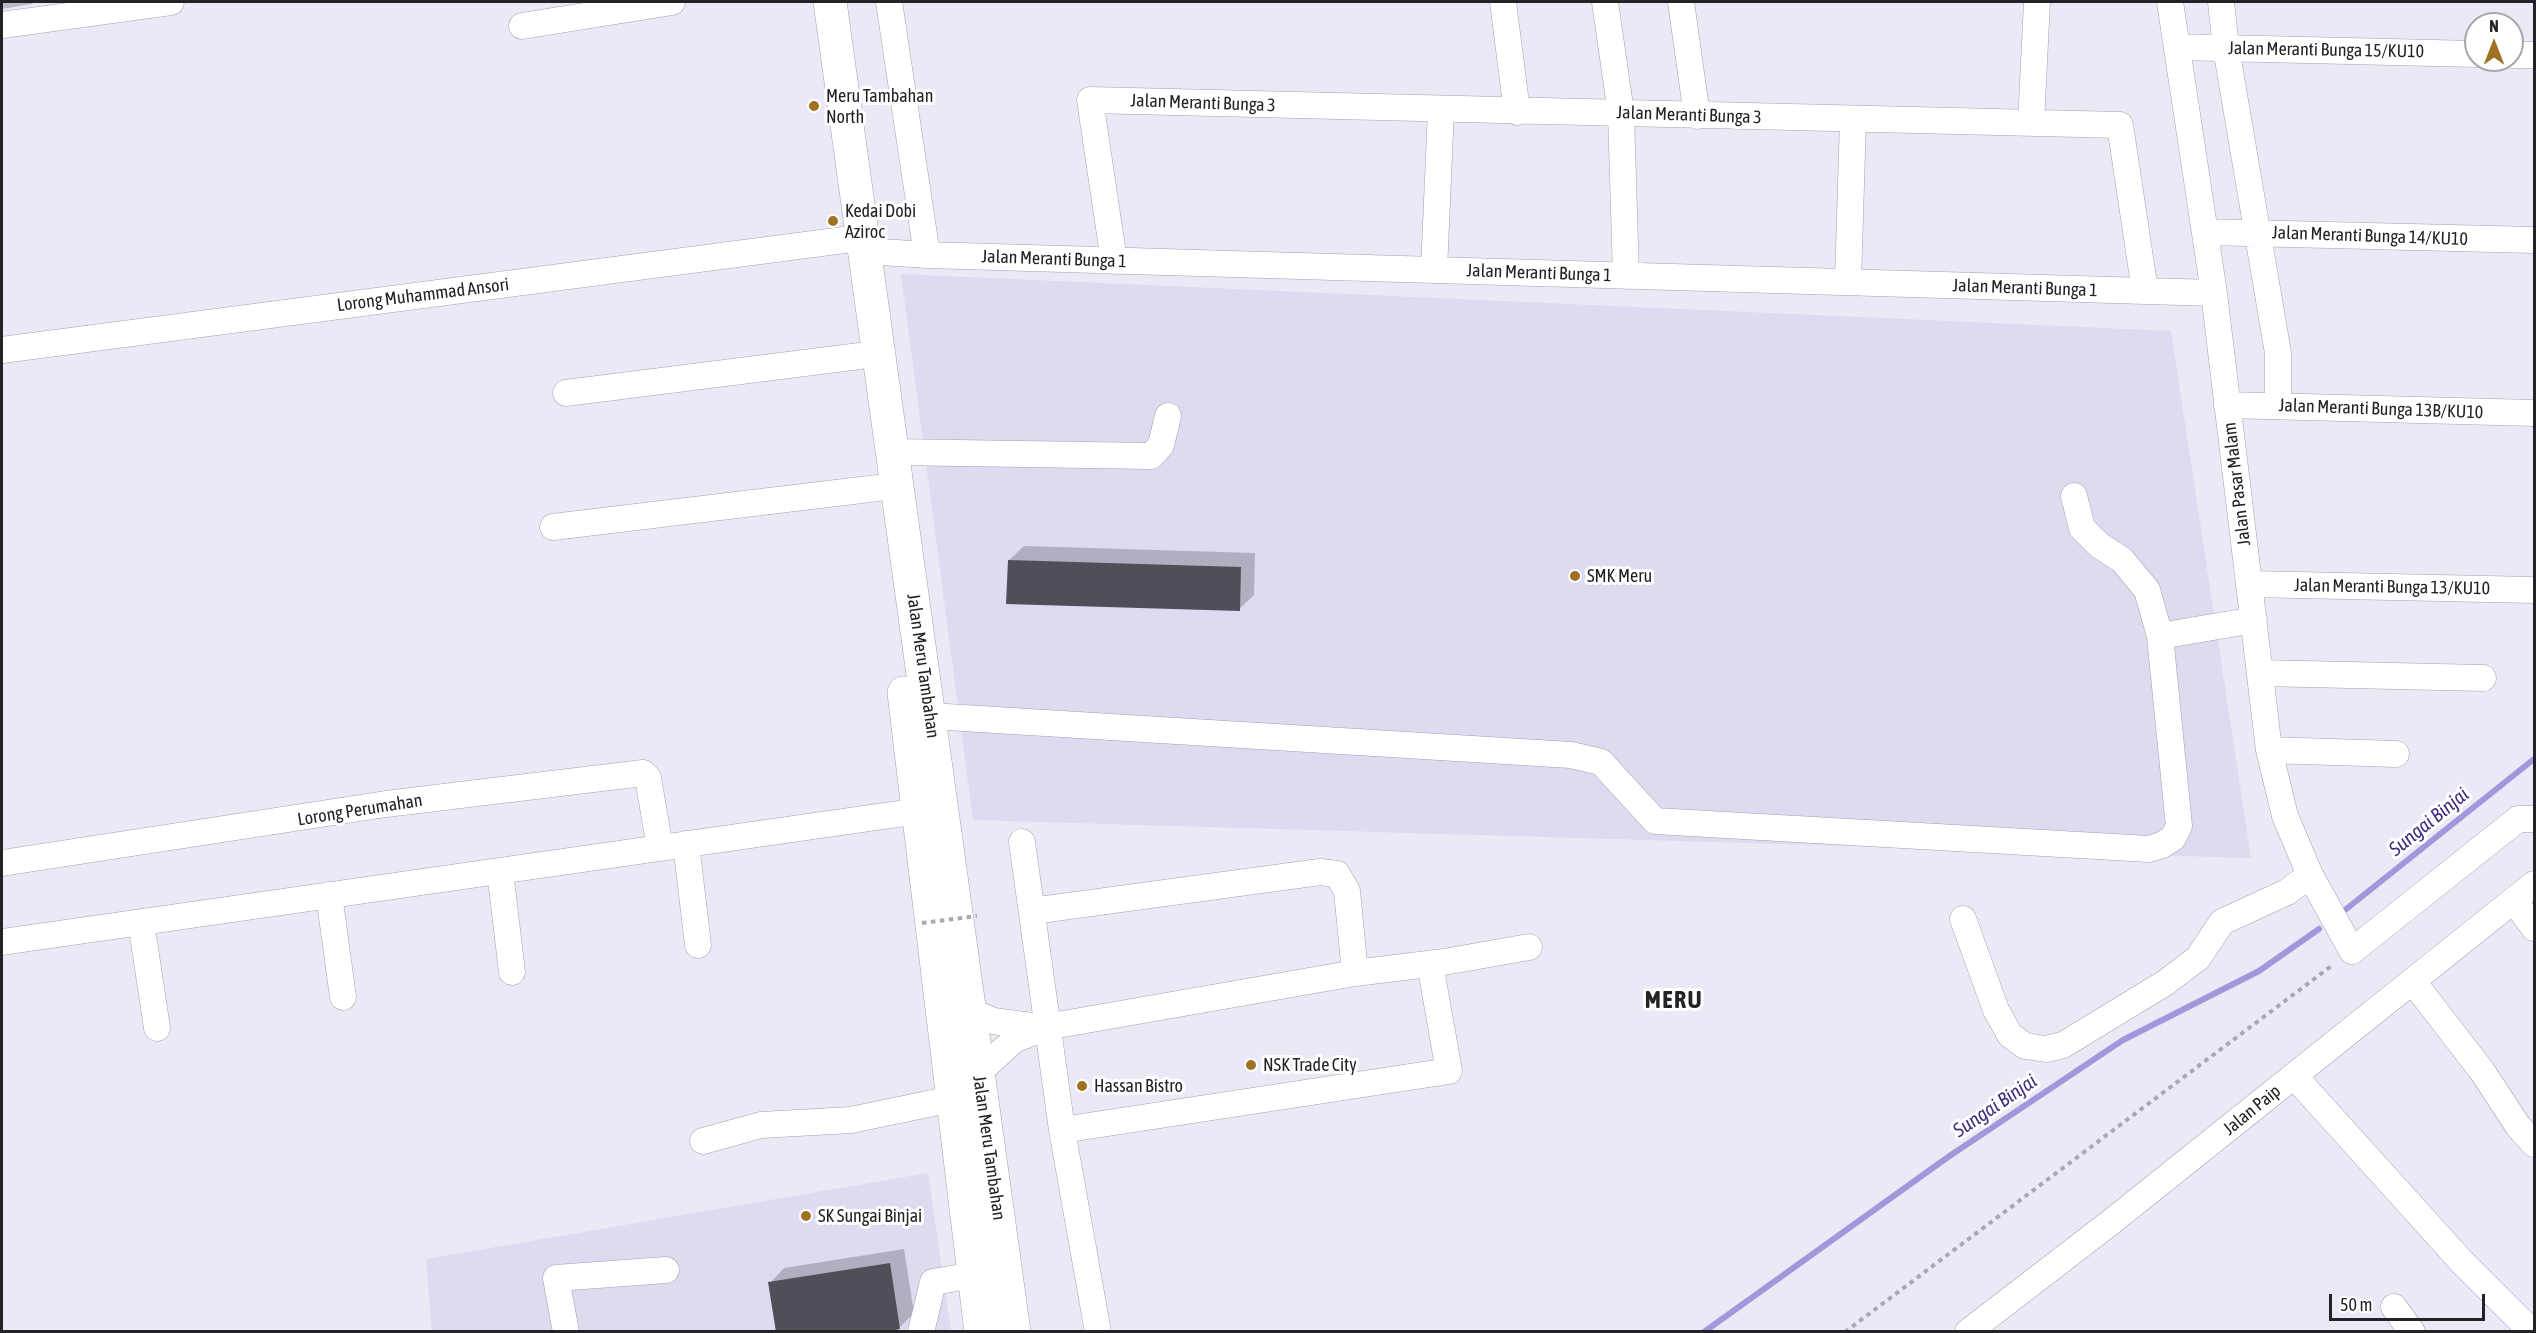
<!DOCTYPE html>
<style>
body{margin:0}
#map{position:relative;width:2536px;height:1333px;overflow:hidden;background:#ebe9f6;font-family:"Asap Condensed",sans-serif}
canvas{display:block}
.frame{position:absolute;inset:0;border:3px solid #232227;pointer-events:none}
.north{position:absolute;left:2464px;top:12px;width:60px;height:60px;box-sizing:border-box;background:#fff;border:2px solid #a7a7a9;border-radius:50%;rotate:0deg;font-size:16px;font-weight:700;line-height:24px;text-align:center;color:#232227}
.north::after{content:'';display:block;margin:auto;width:21px;height:27px;background:#9f7122;clip-path:polygon(50% 0,100% 100%,50% 72%,0 100%)}
.scale{position:absolute;left:2329px;top:1294px;width:156px;height:27px;box-sizing:border-box;border:3px solid #232227;border-top:0;padding-left:8px;font-size:18px;line-height:21px;white-space:nowrap;color:#232227;-webkit-text-stroke:4px #fff;paint-order:stroke}
</style>
<div id="map">
<canvas width="2536" height="1333"></canvas>
<div class="frame"></div>
<div class="north">N</div>
<div class="scale">50 m</div>
</div>
<script>
const ctx = document.querySelector('canvas').getContext('2d');
ctx.lineJoin = 'round';
function fillPath(path, color) {
  ctx.fillStyle = color;
  ctx.fill(path, 'evenodd');
}
function toPath(rows) {
  const path = new Path2D();
  for (const r of rows) {
    path.moveTo(r[0], r[1]);
    for (let i = 2; i < r.length; i += 2) path.lineTo(r[i], r[i + 1]);
  }
  return path;
}
function strokePath(path, color, width, dash) {
  ctx.strokeStyle = color;
  ctx.lineWidth = width;
  ctx.lineCap = dash ? 'butt' : 'round';
  ctx.setLineDash(dash || []);
  ctx.stroke(path);
}
function label(font, color, halo, rows, align = 'center') {
  ctx.font = font + ' "Asap Condensed",sans-serif';
  ctx.lineWidth = 6;
  ctx.setLineDash([]);
  ctx.textBaseline = 'middle';
  ctx.strokeStyle = halo;
  ctx.fillStyle = color;
  for (const [text, x, y, turn = 0] of rows) {
    ctx.save();
    ctx.translate(x, y);
    ctx.rotate((+turn || 0) * Math.PI / 180);
    ctx.textAlign = isNaN(turn) ? turn : align;
    if (halo) ctx.strokeText(text, 0, 0);
    ctx.fillText(text, 0, 0);
    ctx.restore();
  }
}
fillPath(toPath([
 [901,274,2171,331,2251,858,973,820],
 [928,1173,951,1331,432,1331,426,1259]
]), '#dddbef');
fillPath(toPath([
 [2,2,34,2,32,4,2,9],
 [1024,546,1255,553,1254,595,1239,609,1009,560],
 [904,1249,914,1313,899,1328,770,1283,784,1268]
]), '#0003');
strokePath(toPath([
 [2345,910,2534,759],
 [1704,1332,1948,1157,2123,1040,2259,971,2319,929]
]), '#a397dc', 6);
fillPath(toPath([
 [1008,560,1241,567,1240,611,1006,604],
 [890,1263,900,1329,887,1332,776,1332,768,1282]
]), '#504f59');
const minor = toPath([
 [889,2,927,255],
 [1503,2,1517,112],
 [1605,2,1621,113,1626,276],
 [1681,2,1697,116],
 [2170,2,2214,293,2269,750,2285,816,2310,875,2352,951,2518,819,2534,819],
 [2221,2,2226,48,2278,353,2278,406],
 [2,25,171,2],
 [522,26,672,2],
 [2177,47,2476,54],
 [2512,55,2534,55],
 [2031,123,2037,2],
 [2205,232,2534,240],
 [865,251,927,255,2214,293],
 [1114,261,1090,100,2120,125,2145,291],
 [1434,270,1441,110],
 [1848,282,1853,119],
 [2,350,844,240],
 [566,393,860,356],
 [2227,405,2534,413],
 [893,452,1151,456,1161,445,1168,416],
 [553,527,878,488],
 [2249,584,2534,590],
 [2160,636,2254,620],
 [2260,673,2483,678],
 [930,716,1571,755,1601,762,1655,821,2149,849,2162,845,2173,838,2179,826,2160,636,2147,590,2122,560,2099,545,2082,528,2074,496],
 [2269,750,2396,754],
 [1022,842,1062,1130,1098,1332],
 [686,844,698,945],
 [2,863,386,804,643,773,648,778,660,848],
 [500,871,512,972],
 [329,895,343,997],
 [2515,902,2534,928],
 [1032,911,1320,872,1337,874,1347,891,1355,973],
 [1963,919,1996,1010,2010,1035,2025,1046,2046,1049,2063,1045,2165,983,2198,958,2222,922,2287,892,2310,875],
 [141,922,157,1028],
 [2,942,919,811],
 [2414,983,2482,1071,2518,1126,2534,1144],
 [970,1011,993,1021,1039,1027],
 [979,1072,1014,1040,1046,1027,1355,973,1444,962,1529,947],
 [2294,1076,2463,1263,2532,1332],
 [1062,1130,1449,1071,1430,964],
 [703,1141,761,1125,851,1120,952,1099],
 [2394,1307,2412,1332],
 [566,1332,556,1278,666,1270],
 [921,1332,933,1282,974,1275],
 [1968,1332,2111,1222,2534,884]
]);
const major = toPath([
 [830,2,1014,1332],
 [904,693,981,1332]
]);
strokePath(minor, '#a3a1ad', 27);
strokePath(major, '#a3a1ad', 34);
strokePath(toPath([
 [1845,1332,2334,964]
]), '#a9a8b2', 4, [4.5, 4.5]);
strokePath(minor, '#fff', 26);
strokePath(major, '#fff', 33);
strokePath(toPath([
 [922,923,977,916]
]), '#a9a8b2', 4, [4.5, 4.5]);
for (const [x, y, r, color] of [
 [814,106,6,"#9f7122"],
 [833,221,6,"#9f7122"],
 [1575,576,6,"#9f7122"],
 [1251,1065,6,"#9f7122"],
 [1082,1086,6,"#9f7122"],
 [806,1216,6,"#9f7122"]
]) {
  const dot = new Path2D();
  dot.arc(x, y, r, 0, 2 * Math.PI);
  ctx.fillStyle = color;
  ctx.fill(dot);
  strokePath(dot, '#fff', 2);
}
label('18px', '#232227', '#fff', [
 ["Jalan Meranti Bunga 15/KU10",2326,50,1],
 ["Jalan Meranti Bunga 3",1203,103,2],
 ["Jalan Meranti Bunga 3",1689,115,2],
 ["Jalan Meranti Bunga 14/KU10",2370,236,2],
 ["Jalan Meranti Bunga 1",1054,259,2],
 ["Jalan Meranti Bunga 1",1539,273,2],
 ["Jalan Meranti Bunga 1",2025,288,2],
 ["Lorong Muhammad Ansori",423,295,-7],
 ["Jalan Meranti Bunga 13B/KU10",2381,409,2],
 ["Jalan Pasar Malam",2237,484,-97],
 ["Jalan Meranti Bunga 13/KU10",2392,587,1],
 ["Jalan Meru Tambahan",923,666,82],
 ["Lorong Perumahan",360,810,-9],
 ["Jalan Paip",2252,1110,-39],
 ["Jalan Meru Tambahan",989,1148,82]
]);
label('18px', '#232227', '#fff', [
 ["Meru Tambahan",826,96],
 ["North",826,117],
 ["Kedai Dobi",845,211],
 ["Aziroc",845,232],
 ["SMK Meru",1587,576],
 ["NSK Trade City",1263,1065],
 ["Hassan Bistro",1094,1086],
 ["SK Sungai Binjai",818,1216]
], 'left');
label('italic 20px', '#442d7e', '#fff', [
 ["Sungai Binjai",2429,822,-39],
 ["Sungai Binjai",1995,1106,-34]
]);
ctx.letterSpacing = '1.5px';
label('bold 24px', '#232227', '#fff', [
 ["MERU",1674,1000]
]);
ctx.letterSpacing = '0px';
</script>
